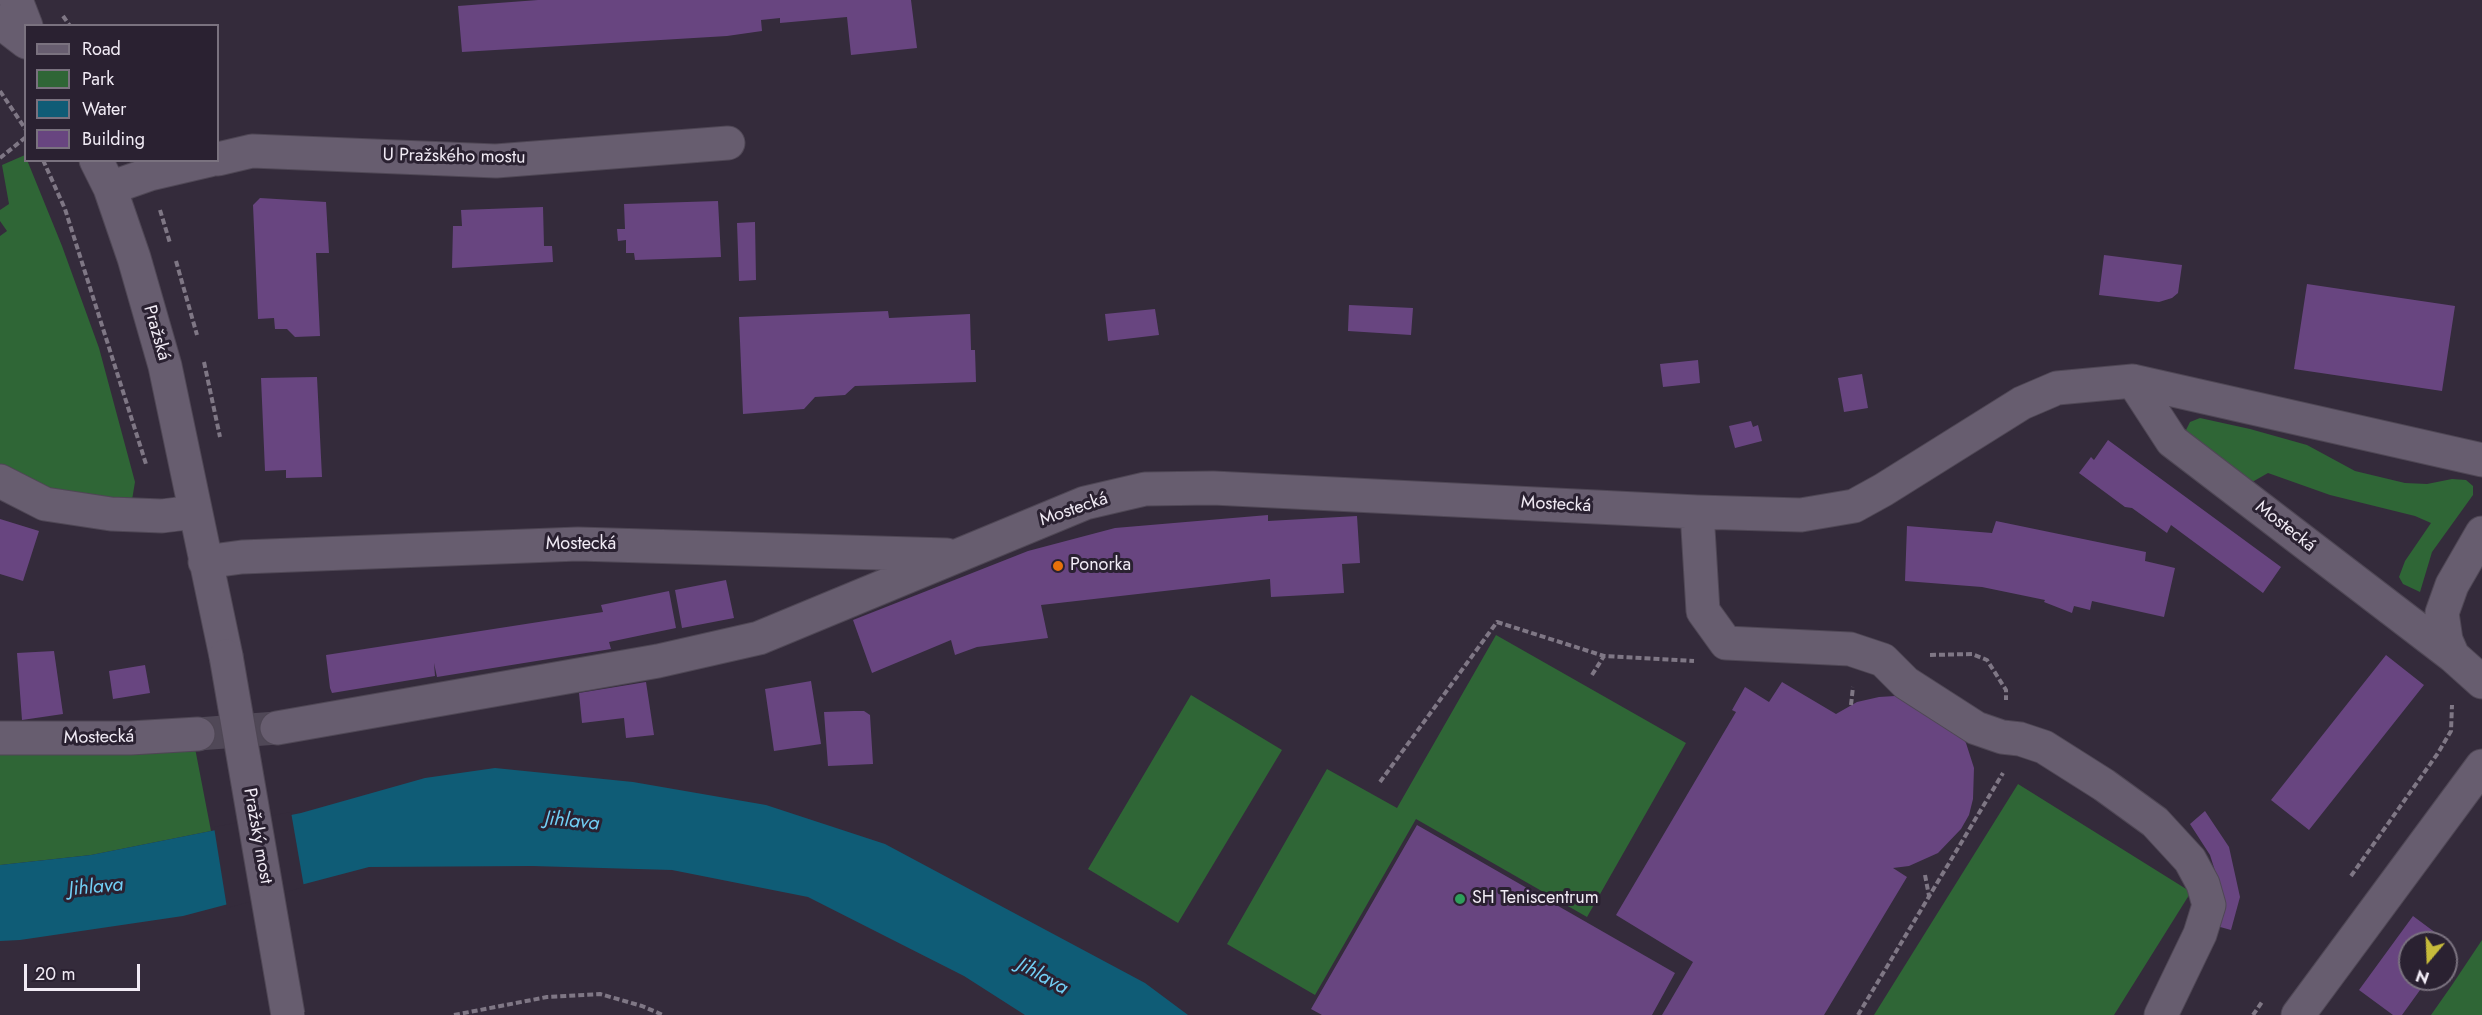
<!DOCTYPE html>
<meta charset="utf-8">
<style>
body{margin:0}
#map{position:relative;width:2482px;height:1015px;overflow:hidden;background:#342b3b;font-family:Jost,sans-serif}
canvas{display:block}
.legend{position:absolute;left:24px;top:24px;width:195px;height:138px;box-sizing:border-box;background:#2a2131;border:2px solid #7a727f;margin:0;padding:8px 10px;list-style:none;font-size:18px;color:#f1ebf5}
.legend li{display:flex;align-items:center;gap:12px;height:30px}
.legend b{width:30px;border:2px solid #7a727f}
.north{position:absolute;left:2398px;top:931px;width:60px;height:60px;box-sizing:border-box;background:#2a2131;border:2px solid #7a727f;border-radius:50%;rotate:199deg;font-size:16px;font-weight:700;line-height:24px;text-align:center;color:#f1ebf5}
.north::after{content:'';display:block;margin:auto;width:21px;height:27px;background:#c7bb3b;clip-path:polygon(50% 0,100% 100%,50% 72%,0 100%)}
.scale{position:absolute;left:24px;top:964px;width:116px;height:27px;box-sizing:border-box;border:3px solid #f1ebf5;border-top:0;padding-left:8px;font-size:18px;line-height:21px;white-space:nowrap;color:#f1ebf5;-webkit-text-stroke:4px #2a2131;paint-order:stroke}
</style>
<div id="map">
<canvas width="2482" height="1015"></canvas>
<ul class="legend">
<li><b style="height:8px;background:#675d6f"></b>Road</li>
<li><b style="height:16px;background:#2f6636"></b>Park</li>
<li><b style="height:16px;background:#0f5c76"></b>Water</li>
<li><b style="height:16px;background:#684580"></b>Building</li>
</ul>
<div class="north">N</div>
<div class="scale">20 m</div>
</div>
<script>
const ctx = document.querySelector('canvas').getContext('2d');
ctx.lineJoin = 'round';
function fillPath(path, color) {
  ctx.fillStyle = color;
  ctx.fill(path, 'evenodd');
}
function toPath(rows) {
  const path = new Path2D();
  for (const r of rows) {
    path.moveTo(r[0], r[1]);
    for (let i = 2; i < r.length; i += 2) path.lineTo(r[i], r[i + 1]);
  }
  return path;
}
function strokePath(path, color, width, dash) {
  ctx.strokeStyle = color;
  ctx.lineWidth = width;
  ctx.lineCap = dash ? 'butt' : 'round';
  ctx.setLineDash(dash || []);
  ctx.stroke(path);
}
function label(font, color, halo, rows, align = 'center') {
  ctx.font = font + ' Jost,sans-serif';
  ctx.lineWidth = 6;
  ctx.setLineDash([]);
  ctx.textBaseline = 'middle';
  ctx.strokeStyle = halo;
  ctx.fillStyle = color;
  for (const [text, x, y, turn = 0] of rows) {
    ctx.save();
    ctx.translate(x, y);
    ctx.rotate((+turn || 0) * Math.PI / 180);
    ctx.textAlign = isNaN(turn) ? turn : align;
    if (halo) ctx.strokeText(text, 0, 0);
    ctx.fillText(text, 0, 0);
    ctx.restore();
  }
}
fillPath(toPath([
 [25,155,62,246,99,348,135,482,132,500,60,495,0,467,0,236,7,231,0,221,0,210,9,204,2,165],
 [2200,418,2250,429,2307,445,2355,471,2405,483,2427,484,2452,479,2466,480,2473,486,2473,495,2432,552,2420,592,2403,584,2399,577,2405,561,2431,523,2415,516,2330,495,2268,473,2247,485,2189,443,2186,430,2190,422],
 [1496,635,1686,743,1587,917,1416,819,1315,995,1227,944,1327,769,1397,808],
 [1191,695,1282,750,1178,923,1088,869],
 [0,745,195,748,211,831,91,855,0,865],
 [2018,784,2191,892,2114,1015,1874,1015],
 [2482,940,2482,1015,2431,1015,2452,985]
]), '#2f6636');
fillPath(toPath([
 [495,768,633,782,766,805,885,844,1145,983,1188,1015,1025,1015,964,976,808,897,672,870,532,866,369,867,183,916,20,940,0,941,0,865,91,855,301,813,425,778]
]), '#0f5c76');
fillPath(toPath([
 [291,812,304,887,227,908,214,827]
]), '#342b3b');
fillPath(toPath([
 [538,0,911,0,917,48,851,55,847,17,780,23,780,18,761,20,762,31,727,36,462,52,458,6],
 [260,198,326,202,329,253,316,253,320,336,295,337,287,329,275,329,274,318,258,319,253,205],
 [718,201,721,257,635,260,634,253,626,253,626,240,618,241,617,229,625,229,624,204],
 [543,207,544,246,552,246,553,262,452,268,453,226,462,226,461,210],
 [755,222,756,280,739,281,737,223],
 [2104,255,2182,265,2178,293,2172,298,2159,302,2099,295],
 [2307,284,2455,306,2442,391,2294,369],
 [1349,305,1413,308,1411,335,1348,331],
 [1155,309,1159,335,1108,341,1105,314],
 [888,311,889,318,970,314,971,350,975,350,976,382,855,386,845,395,815,397,804,409,743,414,739,317],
 [1698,360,1700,383,1663,387,1660,364],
 [1862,374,1868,408,1844,412,1838,378],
 [317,377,322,477,286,478,286,470,265,471,261,378],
 [1751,421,1753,427,1758,425,1762,441,1735,448,1729,426],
 [2108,440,2281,567,2263,593,2171,525,2167,533,2132,508,2125,507,2079,473,2091,457,2094,460],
 [1268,515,1268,521,1357,516,1360,563,1342,564,1344,593,1271,597,1270,579,1041,605,1048,638,977,647,955,655,951,640,872,673,853,620,1028,551,1115,528],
 [0,519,39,531,23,581,0,574],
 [1996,521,2146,552,2145,561,2175,568,2164,617,2092,601,2090,610,2074,606,2072,613,2044,602,2045,600,1982,587,1905,581,1907,526,1992,533],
 [726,580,734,618,682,628,675,590],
 [669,591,676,628,609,642,611,649,437,677,434,663,435,676,332,693,330,688,326,655,603,612,601,605],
 [54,651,63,714,22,720,17,653],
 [2386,655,2424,685,2309,830,2271,800],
 [145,665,150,693,113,699,109,671],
 [811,681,821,744,774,751,765,689],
 [646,682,654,735,626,738,624,718,582,723,579,693],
 [1782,682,1836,714,1857,702,1879,697,1895,696,1916,701,1956,728,1966,743,1974,768,1973,799,1969,815,1961,829,1938,853,1909,866,1893,868,1907,877,1824,1015,1662,1015,1693,962,1616,915,1736,712,1732,710,1745,687,1769,702],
 [854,711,864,711,870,715,873,764,828,766,824,712],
 [2205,811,2229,847,2240,897,2231,930,2213,925,2222,893,2210,855,2190,824],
 [1417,825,1675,973,1652,1015,1322,1015,1311,1009],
 [2413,916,2452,945,2446,953,2446,943,2410,943,2410,979,2428,979,2402,1015,2393,1015,2359,990]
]), '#684580');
strokePath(toPath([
 [198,734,277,728]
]), '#504857', 33, [33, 16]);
const minor = toPath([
 [16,0,26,26],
 [0,22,26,42],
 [218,159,252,151,496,161,728,143],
 [96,160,110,188,134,258,165,366,226,656],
 [110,188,150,174,210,160],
 [2133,381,2172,441,2453,656,2482,682],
 [0,481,45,504,111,514,162,516,195,512],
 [1697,512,1703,611,1726,643,1850,649,1883,660,1906,683,1976,728,2002,737,2020,739,2044,747,2104,785,2155,822,2190,860,2203,884,2209,905,2200,934,2161,1015],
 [205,562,242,557,578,544,947,555],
 [2453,656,2446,640,2442,613,2452,585,2482,533],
 [277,728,658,661,759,638,1085,503,1145,489,1213,488,1697,512,1801,515,1854,506,1883,490,2022,403,2057,388,2133,381,2482,460],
 [0,738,130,738,198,734],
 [2298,1015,2482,766]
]);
strokePath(minor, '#4f4755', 35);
strokePath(toPath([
 [63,16,70,26],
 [0,91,26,130],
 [0,158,26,137],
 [43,160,65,209,146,464],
 [160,210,170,243],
 [176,261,197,335],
 [204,362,220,437],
 [1930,655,1972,654,1987,660,2006,690,2006,700],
 [1592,675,1604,656],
 [1851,705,1853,687],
 [1380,782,1497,622,1604,656,1694,661],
 [1925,875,1929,896],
 [2351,876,2438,753,2451,731,2452,705],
 [454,1015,547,997,600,994,642,1006,663,1015],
 [1858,1015,2003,773],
 [2253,1015,2262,1002]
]), '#7f7785', 4, [6, 3]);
strokePath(minor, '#675d6f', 33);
const minorBridge = toPath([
 [226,656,288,1015]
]);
strokePath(minorBridge, '#4f4755', 35, []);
strokePath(minorBridge, '#675d6f', 33);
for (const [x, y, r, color] of [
 [1058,566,6,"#e8710a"],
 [1460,899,6,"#2e9e5b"]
]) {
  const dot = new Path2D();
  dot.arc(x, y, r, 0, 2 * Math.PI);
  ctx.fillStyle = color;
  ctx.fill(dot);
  strokePath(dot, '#2a2131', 2);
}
label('18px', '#f1ebf5', '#2a2131', [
 ["U Pražského mostu",454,157,1],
 ["Pražská",156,333,74],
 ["Mostecká",1556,505,3],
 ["Mostecká",1074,510,-19],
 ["Mostecká",2285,527,38],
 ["Mostecká",581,545],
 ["Mostecká",99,738,-1],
 ["Pražský most",257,836,80]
]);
label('18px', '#f1ebf5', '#2a2131', [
 ["Ponorka",1070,566],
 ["SH Teniscentrum",1472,899]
], 'left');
label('italic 20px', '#72d0f6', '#2a2131', [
 ["Jihlava",572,822,6],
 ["Jihlava",96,888,-5],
 ["Jihlava",1042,977,29]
]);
</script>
